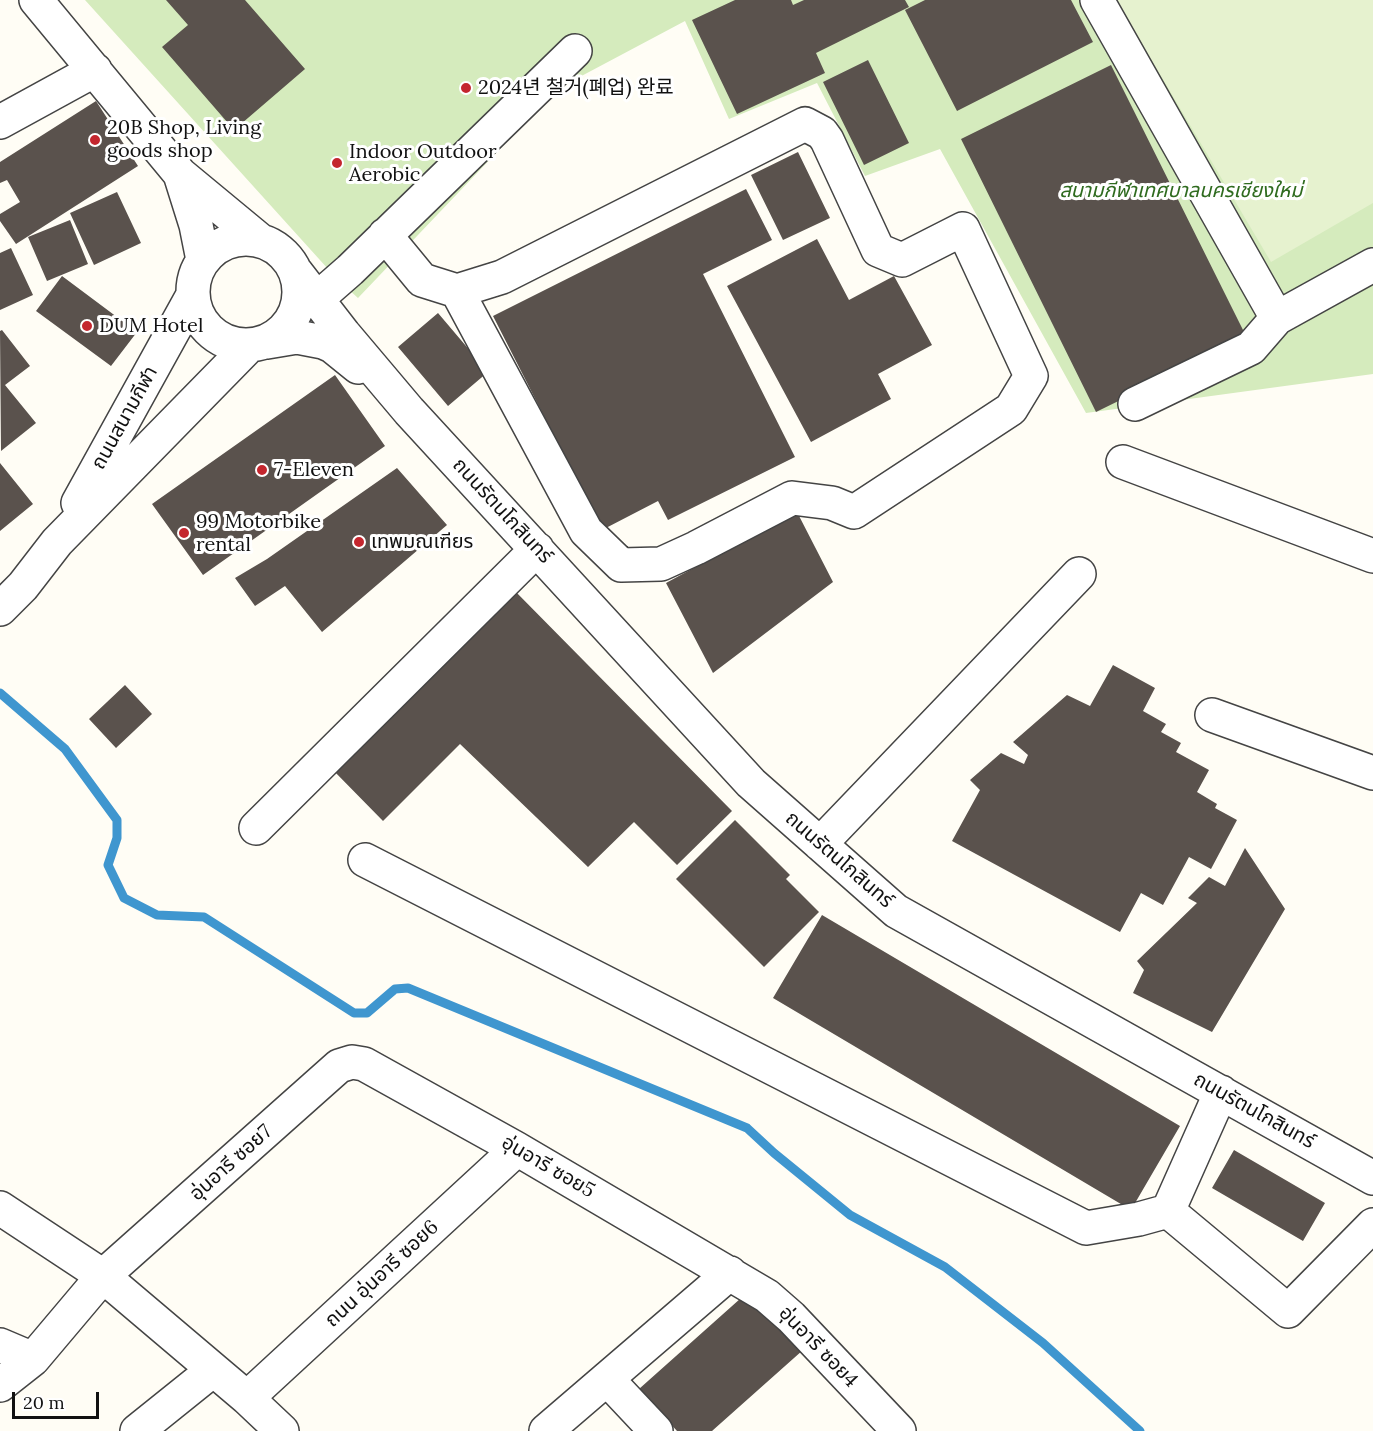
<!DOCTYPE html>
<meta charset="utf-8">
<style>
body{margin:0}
#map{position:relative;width:1373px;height:1431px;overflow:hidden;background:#fffdf5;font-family:Lora,serif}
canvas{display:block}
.scale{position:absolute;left:12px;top:1392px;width:87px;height:27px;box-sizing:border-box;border:3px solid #111;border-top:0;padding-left:8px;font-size:18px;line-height:21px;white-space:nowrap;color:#111;-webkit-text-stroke:4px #fff;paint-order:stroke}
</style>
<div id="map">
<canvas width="1373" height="1431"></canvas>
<div class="scale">20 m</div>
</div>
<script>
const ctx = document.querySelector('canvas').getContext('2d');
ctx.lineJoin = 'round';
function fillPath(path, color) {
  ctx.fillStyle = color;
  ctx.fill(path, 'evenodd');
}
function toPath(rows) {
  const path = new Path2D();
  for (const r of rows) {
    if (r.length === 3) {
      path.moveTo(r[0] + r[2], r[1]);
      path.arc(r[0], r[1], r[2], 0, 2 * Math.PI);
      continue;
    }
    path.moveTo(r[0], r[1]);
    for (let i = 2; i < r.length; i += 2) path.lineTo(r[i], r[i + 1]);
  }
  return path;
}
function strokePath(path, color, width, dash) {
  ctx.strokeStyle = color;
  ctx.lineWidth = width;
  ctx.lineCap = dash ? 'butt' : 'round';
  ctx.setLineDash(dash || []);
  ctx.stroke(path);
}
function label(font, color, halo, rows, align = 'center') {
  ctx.font = font + ' Lora,"Noto Sans KR","Noto Sans Thai",serif';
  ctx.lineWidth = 6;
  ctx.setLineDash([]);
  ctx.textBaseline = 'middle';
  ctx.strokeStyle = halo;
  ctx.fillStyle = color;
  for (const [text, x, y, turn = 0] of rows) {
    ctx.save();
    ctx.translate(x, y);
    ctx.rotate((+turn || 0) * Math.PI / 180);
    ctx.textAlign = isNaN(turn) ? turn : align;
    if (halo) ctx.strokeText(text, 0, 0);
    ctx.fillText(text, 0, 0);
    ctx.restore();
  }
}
fillPath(toPath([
 [85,0,1373,0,1373,374,1086,413,940,149,865,176,817,83,729,119,685,21,557,89,358,298,338,280]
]), '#d5ebbd');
fillPath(toPath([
 [1116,0,1373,0,1373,203,1271,262]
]), '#e6f2cf');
strokePath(toPath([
 [0,693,65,749,117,820,117,838,108,865,124,898,157,915,204,917,354,1013,367,1013,395,989,408,988,747,1128,774,1153,850,1215,945,1267,1043,1343,1140,1431]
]), '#3f96cf', 9);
fillPath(toPath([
 [166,0,245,0,305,69,234,130,162,47,188,25],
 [735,0,791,0,793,5,804,0,905,0,909,7,816,53,825,73,737,114,692,20],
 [925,0,1071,0,1093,42,957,111,905,10],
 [868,60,909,143,864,165,823,82],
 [1111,65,1247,338,1096,412,961,139],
 [96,101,138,166,16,244,0,221,0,214,20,202,7,180,0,183,0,162],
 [798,152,830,218,783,240,751,175],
 [746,189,772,240,703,274,795,457,668,520,658,501,602,530,493,316],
 [117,192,141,243,94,265,70,213],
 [70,220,88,264,47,281,28,237],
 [817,239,849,300,894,276,932,345,878,374,891,399,811,442,727,286],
 [11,248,33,295,0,310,0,253],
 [62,276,137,332,111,366,36,311],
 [438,313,488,372,448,406,398,347],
 [2,330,30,366,5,385,36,423,1,451,0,331],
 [335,375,385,446,203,575,152,504],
 [0,463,33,504,0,531],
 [397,468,447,525,322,632,285,586,255,606,235,578,267,559],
 [797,512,833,582,713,673,666,583],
 [513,589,732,811,677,865,634,822,588,867,460,744,383,821,331,768],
 [1113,665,1155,688,1143,711,1166,724,1161,732,1181,743,1176,752,1209,770,1197,792,1217,804,1215,808,1237,820,1211,869,1189,857,1163,905,1141,893,1120,932,952,841,980,790,970,780,1001,753,1024,764,1028,755,1013,742,1067,695,1090,706],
 [125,685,152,714,116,748,89,719],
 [735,820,790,875,786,879,819,912,764,967,676,879],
 [1245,848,1285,909,1212,1032,1133,993,1144,970,1137,961,1197,903,1188,898,1209,877,1225,886],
 [822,915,1180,1126,1131,1210,773,998],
 [1234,1150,1325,1203,1303,1241,1212,1188],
 [750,1290,803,1350,712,1431,677,1431,639,1389]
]), '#5a524d');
const minor = toPath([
 [36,0,180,174,261,241],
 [1097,0,1277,318,1373,265],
 [0,122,95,70],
 [180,174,196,225,203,260],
 [385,235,422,280,457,291,502,277,805,124,822,133,827,140,878,250,902,260,963,229,1031,376,1011,409,854,512,832,503,792,498,696,548,661,564,621,565,586,531,457,291],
 [246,292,53],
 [296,272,344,334,409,411,751,783,896,911,1373,1178],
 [318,298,350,270,575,51],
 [267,342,297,337,323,342,332,346,358,367],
 [1135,404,1251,348,1277,318],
 [1123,462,1373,556],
 [78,503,193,295],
 [0,609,23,586,57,542,249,346],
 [1212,715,1373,773],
 [256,828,537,549],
 [820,844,1079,574],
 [365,860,1086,1228,1139,1219,1168,1211],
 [1221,1092,1168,1211,1288,1311,1373,1225],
 [0,1208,103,1276,247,1398,282,1431],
 [0,1345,33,1359],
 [607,1379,656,1431],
 [0,1385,33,1359,103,1276,339,1066,352,1062,364,1064,517,1149,767,1296,791,1317,899,1431],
 [247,1398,517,1149],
 [137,1431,213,1370],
 [546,1431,730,1273]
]);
strokePath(minor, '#444', 36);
strokePath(minor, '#fff', 33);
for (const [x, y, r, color] of [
 [466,88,6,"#c4262e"],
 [95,140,6,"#c4262e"],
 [337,163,6,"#c4262e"],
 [87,326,6,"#c4262e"],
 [262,470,6,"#c4262e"],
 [184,533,6,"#c4262e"],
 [359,542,6,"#c4262e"]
]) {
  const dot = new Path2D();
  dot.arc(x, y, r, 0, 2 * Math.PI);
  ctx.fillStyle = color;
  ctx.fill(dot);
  strokePath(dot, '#fff', 2);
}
label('20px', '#111', '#fff', [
 ["2024년 철거(폐업) 완료",478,88],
 ["20B Shop, Living",107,128],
 ["goods shop",107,151],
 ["Indoor Outdoor",349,152],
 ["Aerobic",349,175],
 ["DUM Hotel",99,326],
 ["7-Eleven",274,470],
 ["99 Motorbike",196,522],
 ["rental",196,545],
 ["เทพมณเฑียร",371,542]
], 'left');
label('italic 20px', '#2f6b1f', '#fff', [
 ["สนามกีฬาเทศบาลนครเชียงใหม่",1181,191]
]);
label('20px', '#111', '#fff', [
 ["ถนนสนามกีฬา",125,418,-61],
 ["ถนนรัตนโกสินทร์",502,511,47],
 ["ถนนรัตนโกสินทร์",839,860,41],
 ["ถนนรัตนโกสินทร์",1254,1111,29],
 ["อุ่นอารี ซอย7",231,1163,-42],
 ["อุ่นอารี ซอย5",548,1167,30],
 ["ถนน อุ่นอารี ซอย6",382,1274,-43],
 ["อุ่นอารี ซอย4",818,1347,46]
]);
</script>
